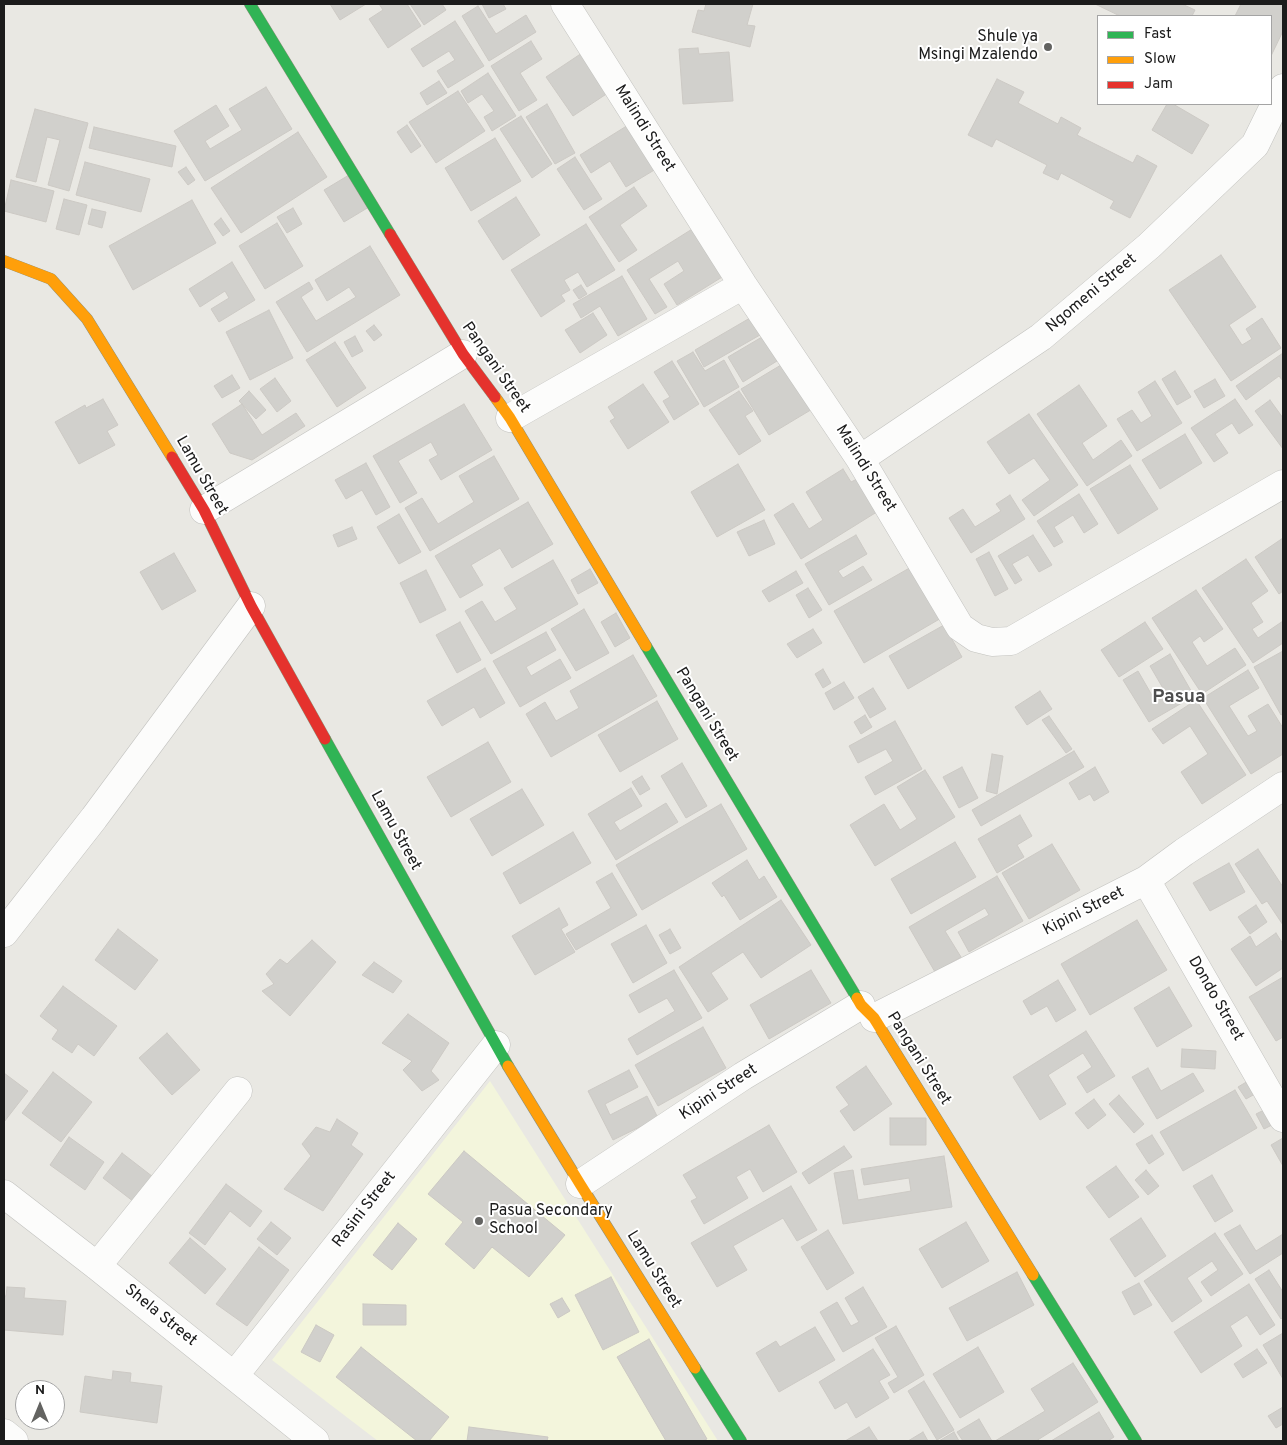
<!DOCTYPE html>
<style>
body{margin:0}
#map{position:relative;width:1287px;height:1445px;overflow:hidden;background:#e9e8e3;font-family:Overpass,sans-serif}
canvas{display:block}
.frame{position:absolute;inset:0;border:5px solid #1b1b1b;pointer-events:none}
.legend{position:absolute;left:1097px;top:15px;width:175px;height:90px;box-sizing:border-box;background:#fff;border:1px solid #a4a4a4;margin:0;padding:6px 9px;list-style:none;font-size:15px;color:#1b1b1b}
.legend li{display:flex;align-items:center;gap:10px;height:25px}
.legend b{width:25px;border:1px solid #a4a4a4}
.north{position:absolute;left:15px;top:1380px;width:50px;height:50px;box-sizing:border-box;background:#fff;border:1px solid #a4a4a4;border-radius:50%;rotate:0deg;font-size:14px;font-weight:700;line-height:20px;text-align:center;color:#1b1b1b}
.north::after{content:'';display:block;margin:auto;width:18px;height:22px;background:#636361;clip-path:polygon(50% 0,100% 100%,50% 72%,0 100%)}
</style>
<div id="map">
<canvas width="1287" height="1445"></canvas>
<div class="frame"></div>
<ul class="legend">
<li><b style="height:6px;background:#30b455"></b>Fast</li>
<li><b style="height:6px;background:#ff9f0a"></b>Slow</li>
<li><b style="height:6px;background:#e5322d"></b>Jam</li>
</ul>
<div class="north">N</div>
</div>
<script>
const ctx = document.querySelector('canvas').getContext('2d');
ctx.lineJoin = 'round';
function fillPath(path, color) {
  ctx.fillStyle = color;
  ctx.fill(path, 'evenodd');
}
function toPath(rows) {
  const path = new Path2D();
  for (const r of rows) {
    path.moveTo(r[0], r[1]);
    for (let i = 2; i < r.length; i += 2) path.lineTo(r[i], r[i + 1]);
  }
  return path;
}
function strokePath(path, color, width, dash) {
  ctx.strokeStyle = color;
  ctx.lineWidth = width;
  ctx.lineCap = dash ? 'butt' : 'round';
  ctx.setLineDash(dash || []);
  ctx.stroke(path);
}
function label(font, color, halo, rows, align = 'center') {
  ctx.font = font + ' Overpass,sans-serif';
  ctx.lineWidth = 4;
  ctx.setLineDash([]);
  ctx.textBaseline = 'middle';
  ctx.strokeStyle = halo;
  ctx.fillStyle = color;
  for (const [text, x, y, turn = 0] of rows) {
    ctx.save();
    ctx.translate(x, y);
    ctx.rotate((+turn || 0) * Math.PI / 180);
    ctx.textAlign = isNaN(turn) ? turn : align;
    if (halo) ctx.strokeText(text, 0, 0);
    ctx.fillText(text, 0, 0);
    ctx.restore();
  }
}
fillPath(toPath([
 [490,1081,718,1441,378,1441,272,1360]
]), '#f3f5dc');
const building = toPath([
 [330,4,366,4,340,20,330,4],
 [379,4,407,4,421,26,388,48,369,19,383,10,379,4],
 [410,4,442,4,446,10,424,25,410,4],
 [482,4,503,4,506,9,489,18,482,4],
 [706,4,753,4,747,25,755,26,750,47,692,32,698,10,704,11,706,4],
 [1095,4,1182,4,1195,10,1192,16,1120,16,1095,4],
 [1241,4,1283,4,1283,31,1271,56,1271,16,1235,16,1241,4],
 [478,6,496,34,526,15,536,32,489,61,462,16,478,6],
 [455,21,484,66,448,88,437,71,455,60,449,51,423,67,411,49,455,21],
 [531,41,542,59,520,73,537,100,519,111,491,66,531,41],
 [698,48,699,54,729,52,733,101,683,104,679,49,698,48],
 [585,51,611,91,573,116,546,77,585,51],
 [488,73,516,116,492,131,484,117,494,111,482,94,468,103,461,91,488,73],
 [997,79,1024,92,1018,103,1058,124,1061,117,1081,128,1077,135,1133,163,1137,155,1157,166,1130,218,1110,208,1114,201,1061,173,1058,180,1043,173,1047,165,996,139,992,147,968,135,997,79],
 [439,81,447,93,427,105,420,93,439,81],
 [266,87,292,129,205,181,174,131,216,105,229,126,205,141,210,149,242,130,229,109,266,87],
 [458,91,485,131,436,163,409,122,458,91],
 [547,104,575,153,555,164,526,117,547,104],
 [1167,104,1173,104,1209,125,1192,154,1152,130,1167,104],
 [35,109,88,123,69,191,48,185,60,140,47,137,36,182,16,177,35,109],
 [521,116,552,164,532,178,500,129,521,116],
 [633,122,661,166,626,187,610,161,591,173,580,155,633,122],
 [407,125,421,146,411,153,397,132,407,125],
 [94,127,176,146,172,167,89,148,94,127],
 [298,132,327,177,241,233,211,188,298,132],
 [495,138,521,181,471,211,445,168,495,138],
 [575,157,602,199,584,210,557,169,575,157],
 [85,162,150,179,141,212,76,195,85,162],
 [186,167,195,180,188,185,178,172,186,167],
 [349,175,369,207,344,222,324,190,349,175],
 [11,180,54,191,46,222,4,211,11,180],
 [634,187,647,206,620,225,637,250,619,262,589,217,634,187],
 [516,197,540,235,503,260,478,221,516,197],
 [64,199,87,205,79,235,56,229,64,199],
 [192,200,216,243,133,290,109,246,192,200],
 [293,208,302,224,287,233,277,217,293,208],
 [92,209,106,212,102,228,88,224,92,209],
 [221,218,230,231,223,236,214,224,221,218],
 [277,223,303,266,265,289,239,246,277,223],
 [586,224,615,270,587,287,578,272,564,280,570,290,561,295,565,301,541,317,511,270,586,224],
 [697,226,727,274,677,305,664,284,684,271,678,261,649,279,667,307,655,314,627,270,697,226],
 [370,246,400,295,307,352,276,302,309,282,313,289,301,297,316,321,356,297,349,287,327,301,315,280,370,246],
 [1221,255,1256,307,1229,325,1242,345,1252,339,1246,329,1262,318,1281,348,1231,381,1169,290,1221,255],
 [232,262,255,300,219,322,211,309,229,298,225,291,200,307,189,289,232,262],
 [622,276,647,319,618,336,600,306,581,318,573,304,622,276],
 [581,285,587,294,579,299,573,290,581,285],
 [269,310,293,358,250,380,226,332,269,310],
 [593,313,607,335,580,353,565,330,593,313],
 [750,318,760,335,704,367,695,350,750,318],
 [374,325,382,335,374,341,366,331,374,325],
 [355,336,363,351,352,357,344,342,355,336],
 [762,337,777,361,743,382,728,357,762,337],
 [335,342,366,388,337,407,306,360,335,342],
 [693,352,705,371,724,360,739,387,704,407,677,361,693,352],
 [1283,353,1283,381,1279,376,1246,400,1236,386,1283,353],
 [672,361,699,404,674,420,663,401,670,397,654,372,672,361],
 [786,362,814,408,769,435,741,389,786,362],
 [1175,371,1191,397,1177,405,1162,379,1175,371],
 [232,375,240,388,222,398,214,386,232,375],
 [275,378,291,401,277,412,260,389,275,378],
 [1215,379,1225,396,1204,408,1194,391,1215,379],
 [1155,381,1182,423,1137,451,1117,419,1132,410,1141,423,1152,416,1138,392,1155,381],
 [643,384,669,422,628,449,610,421,615,418,608,407,643,384],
 [1079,385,1107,426,1082,443,1093,460,1121,440,1132,456,1087,486,1037,414,1079,385],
 [249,391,266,410,256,419,239,401,249,391],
 [739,391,753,411,745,416,761,441,739,455,709,410,739,391],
 [103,399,118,425,107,431,115,445,79,464,55,422,85,405,86,408,103,399],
 [1235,399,1253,425,1239,434,1232,423,1215,434,1228,453,1214,462,1191,428,1235,399],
 [1270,400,1283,418,1283,449,1255,411,1270,400],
 [242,404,262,435,296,413,305,426,252,460,230,453,212,424,242,404],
 [464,404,492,450,441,480,429,460,438,455,431,442,398,461,417,493,400,503,373,456,464,404],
 [1029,414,1078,485,1034,516,1022,500,1050,480,1034,458,1009,474,987,442,1029,414],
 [1185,434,1202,463,1160,489,1142,460,1185,434],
 [494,456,519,499,430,551,405,508,422,498,438,524,474,502,459,476,494,456],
 [366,463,390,507,376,515,362,490,346,499,335,480,366,463],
 [738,464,765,510,717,537,691,492,738,464],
 [1130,465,1158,509,1118,534,1090,489,1130,465],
 [843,469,851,482,859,478,880,510,801,559,774,515,793,503,809,529,823,520,806,492,843,469],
 [1079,494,1098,524,1084,533,1073,515,1054,527,1063,542,1054,547,1037,521,1079,494],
 [1010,495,1025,519,971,553,949,518,963,509,975,527,1001,511,996,504,1010,495],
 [528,502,553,544,512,568,500,548,471,565,483,585,460,598,435,556,528,502],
 [399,514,421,552,399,564,377,527,399,514],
 [764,520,775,544,749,556,737,532,764,520],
 [352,527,357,539,338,547,333,535,352,527],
 [856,535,867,554,838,571,843,578,863,566,872,580,829,605,805,564,856,535],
 [1033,535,1052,565,1039,572,1028,555,1012,564,1022,580,1015,584,998,556,1033,535],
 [1283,538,1283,591,1279,594,1255,557,1283,538],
 [989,552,1008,589,995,596,976,559,989,552],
 [174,553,196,591,162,610,140,572,174,553],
 [1246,559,1268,591,1251,603,1263,622,1252,629,1258,638,1283,621,1283,643,1253,663,1202,588,1246,559],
 [553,560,578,604,491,654,465,611,482,601,495,622,517,609,504,588,553,560],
 [913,566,943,617,864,663,834,611,913,566],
 [590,569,598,583,578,594,571,580,590,569],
 [426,570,446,610,420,623,400,583,426,570],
 [796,571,803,583,769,602,762,591,796,571],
 [808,588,822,610,809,618,796,595,808,588],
 [1196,590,1223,629,1204,642,1200,636,1192,642,1207,666,1235,648,1246,665,1202,694,1152,618,1196,590],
 [584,609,609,653,576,671,551,629,584,609],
 [616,613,630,638,615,647,601,622,616,613],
 [460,622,481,660,457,673,436,635,460,622],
 [1145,622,1163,649,1119,677,1101,650,1145,622],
 [944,625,962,657,908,689,889,656,944,625],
 [813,629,822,643,797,658,787,644,813,629],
 [546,632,556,650,526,667,531,676,560,659,571,678,520,707,493,661,546,632],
 [1283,651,1283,714,1281,715,1254,667,1283,651],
 [1170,654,1194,696,1149,722,1123,680,1138,671,1153,697,1164,690,1150,666,1170,654],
 [633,655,657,696,551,757,526,714,545,702,556,721,579,708,570,691,633,655],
 [485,668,505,703,480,718,474,707,442,726,427,701,485,668],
 [823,669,831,683,823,688,815,674,823,669],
 [1248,670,1259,688,1229,706,1248,736,1257,731,1248,716,1268,704,1283,728,1283,754,1251,774,1203,698,1248,670],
 [844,682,854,698,834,710,825,693,844,682],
 [873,688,886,709,870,718,858,697,873,688],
 [1040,691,1052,709,1027,725,1015,707,1040,691],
 [1196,700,1246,775,1202,804,1181,772,1208,754,1190,726,1163,744,1152,729,1196,700],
 [657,701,678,739,620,772,598,735,657,701],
 [865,715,872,727,861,734,854,722,865,715],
 [1049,716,1072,749,1066,753,1042,720,1049,716],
 [895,721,922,769,875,795,865,777,893,761,886,749,858,763,849,746,895,721],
 [488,742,511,782,451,817,427,777,488,742],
 [1074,751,1084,767,981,826,972,810,1074,751],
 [992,754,1003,756,997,794,986,791,992,754],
 [682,763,707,806,686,818,661,776,682,763],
 [962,767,978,798,959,808,943,777,962,767],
 [1095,767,1109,792,1094,801,1090,794,1079,800,1069,783,1095,767],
 [925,770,955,817,875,866,850,825,884,804,900,830,917,819,897,787,925,770],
 [642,776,650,789,640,795,632,782,642,776],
 [631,788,642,806,614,822,620,831,666,803,678,822,616,860,588,814,631,788],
 [522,789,544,825,492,856,470,819,522,789],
 [721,804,747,849,642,910,616,865,721,804],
 [1020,815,1032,836,1017,845,1024,857,997,873,978,839,1020,815],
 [573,832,591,863,520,904,503,873,573,832],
 [955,842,976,877,911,914,891,879,955,842],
 [1052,844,1080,890,1029,919,1002,873,1052,844],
 [1258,849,1283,887,1283,925,1267,901,1262,904,1235,864,1258,849],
 [747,860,759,880,764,876,777,897,740,920,724,895,722,897,712,883,747,860],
 [1229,863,1245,892,1210,911,1193,883,1229,863],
 [612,873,637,915,576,950,566,934,611,908,596,882,612,873],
 [997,876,1023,921,969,952,958,932,989,915,985,908,945,931,961,957,935,972,909,927,997,876],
 [781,900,811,945,761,978,743,952,711,973,728,999,708,1012,679,967,781,900],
 [1256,905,1267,922,1250,934,1238,917,1256,905],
 [559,908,568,925,561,929,575,952,535,975,512,936,559,908],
 [1137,920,1167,970,1090,1015,1061,964,1137,920],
 [646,925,667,963,633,983,611,944,646,925],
 [118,929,158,960,135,990,95,960,118,929],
 [670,929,681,948,670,954,659,935,670,929],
 [1276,933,1283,944,1283,968,1256,986,1231,949,1250,936,1256,947,1276,933],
 [312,940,336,962,290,1016,262,991,274,984,266,974,280,959,287,964,312,940],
 [374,962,402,981,393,993,362,975,374,962],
 [674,970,702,1018,637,1055,628,1039,675,1011,667,998,639,1013,629,995,674,970],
 [811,970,831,1003,769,1039,750,1005,811,970],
 [1283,977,1283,1037,1276,1041,1249,997,1283,977],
 [1058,980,1076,1010,1056,1022,1047,1006,1031,1015,1023,1001,1058,980],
 [63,986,117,1026,94,1056,78,1044,72,1053,52,1039,58,1030,40,1016,63,986],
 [1169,987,1192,1026,1157,1047,1134,1008,1169,987],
 [408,1014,449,1043,431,1071,439,1080,422,1091,403,1070,412,1061,382,1043,408,1014],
 [703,1027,726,1068,658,1106,635,1065,703,1027],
 [1086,1031,1115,1076,1087,1093,1077,1077,1092,1067,1083,1053,1048,1075,1066,1104,1040,1120,1013,1077,1086,1031],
 [167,1033,200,1070,172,1095,139,1058,167,1033],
 [1182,1049,1216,1051,1215,1069,1181,1067,1182,1049],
 [866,1066,892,1104,854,1131,840,1111,849,1105,836,1087,866,1066],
 [1148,1068,1161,1091,1193,1073,1204,1091,1157,1119,1132,1077,1148,1068],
 [629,1070,638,1087,605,1104,610,1115,647,1096,658,1118,613,1140,588,1091,629,1070],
 [53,1072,92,1102,61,1142,22,1113,53,1072],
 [4,1073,28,1091,4,1122,4,1073],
 [1248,1081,1255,1094,1246,1099,1238,1087,1248,1081],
 [1235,1090,1257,1128,1183,1171,1160,1132,1235,1090],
 [1119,1095,1144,1124,1134,1133,1109,1104,1119,1095],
 [1094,1099,1106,1115,1088,1129,1075,1113,1094,1099],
 [1266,1109,1274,1124,1264,1129,1256,1114,1266,1109],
 [890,1118,926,1118,926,1145,890,1145,890,1118],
 [337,1119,358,1133,351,1145,363,1154,323,1211,284,1189,311,1156,302,1144,316,1127,330,1132,337,1119],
 [769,1125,797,1172,763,1192,750,1169,736,1177,748,1198,704,1224,691,1201,697,1198,683,1175,769,1125],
 [1152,1135,1164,1154,1149,1164,1136,1144,1152,1135],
 [69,1137,104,1162,85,1190,50,1165,69,1137],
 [1283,1138,1283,1166,1271,1145,1283,1138],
 [844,1146,852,1157,809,1184,802,1173,844,1146],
 [464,1151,565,1235,529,1277,492,1247,474,1269,445,1244,463,1222,428,1194,464,1151],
 [122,1153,157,1180,138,1205,103,1178,122,1153],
 [944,1156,952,1207,843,1224,834,1173,853,1170,858,1200,911,1191,909,1178,864,1185,861,1169,944,1156],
 [1116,1166,1139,1197,1109,1218,1086,1187,1116,1166],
 [1146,1170,1159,1186,1148,1195,1135,1180,1146,1170],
 [1212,1175,1233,1211,1215,1222,1193,1186,1212,1175],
 [226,1184,262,1211,250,1227,230,1211,205,1245,189,1233,226,1184],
 [791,1186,817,1230,797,1241,783,1218,733,1246,747,1270,717,1287,691,1243,791,1186],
 [1141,1218,1166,1256,1135,1277,1110,1239,1141,1218],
 [271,1222,291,1238,277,1255,257,1239,271,1222],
 [966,1222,989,1261,942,1288,919,1249,966,1222],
 [398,1223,417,1239,392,1270,373,1255,398,1223],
 [1240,1225,1256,1251,1283,1234,1283,1253,1250,1274,1224,1234,1240,1225],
 [828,1230,854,1273,827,1290,801,1247,828,1230],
 [1215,1233,1243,1274,1211,1296,1201,1282,1218,1270,1212,1261,1187,1278,1202,1301,1172,1322,1144,1281,1215,1233],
 [190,1238,226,1269,205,1294,169,1263,190,1238],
 [259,1247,289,1270,247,1326,216,1304,259,1247],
 [1269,1270,1283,1292,1283,1317,1281,1319,1255,1279,1269,1270],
 [1017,1272,1034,1305,967,1341,949,1308,1017,1272],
 [611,1277,639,1332,603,1350,575,1295,611,1277],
 [1139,1283,1152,1305,1134,1315,1122,1292,1139,1283],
 [1249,1284,1275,1325,1260,1335,1247,1315,1230,1326,1242,1346,1201,1373,1174,1332,1249,1284],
 [7,1287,25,1288,24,1298,66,1301,63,1335,4,1330,4,1296,6,1296,7,1287],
 [863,1287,887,1327,843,1352,820,1312,837,1302,851,1326,859,1322,845,1298,863,1287],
 [562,1298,570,1311,558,1318,550,1304,562,1298],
 [363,1304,406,1305,406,1325,363,1325,363,1304],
 [316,1325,334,1335,320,1362,301,1352,316,1325],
 [896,1326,924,1375,894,1393,888,1383,898,1377,875,1338,896,1326],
 [815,1327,835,1360,779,1392,756,1353,776,1341,780,1347,815,1327],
 [1283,1333,1283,1379,1263,1345,1283,1333],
 [649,1339,707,1439,702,1441,666,1441,617,1357,649,1339],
 [361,1347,449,1417,429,1441,417,1441,336,1377,361,1347],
 [978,1347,1004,1392,960,1418,933,1374,978,1347],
 [873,1349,890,1375,879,1381,889,1398,856,1418,847,1402,835,1409,819,1382,873,1349],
 [1257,1349,1267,1363,1243,1378,1234,1364,1257,1349],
 [1073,1363,1098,1402,1036,1441,995,1441,1045,1411,1031,1389,1073,1363],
 [113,1371,131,1373,130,1382,162,1386,157,1423,80,1412,85,1376,112,1380,113,1371],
 [924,1381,954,1430,937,1440,908,1391,924,1381],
 [1283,1407,1283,1424,1276,1428,1268,1416,1283,1407],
 [1099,1412,1114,1437,1108,1441,1051,1441,1099,1412],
 [979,1419,992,1441,963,1441,957,1432,979,1419],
 [469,1427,548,1437,547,1441,467,1441,469,1427],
 [869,1427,878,1441,845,1441,869,1427],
 [923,1432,928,1441,908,1441,923,1432],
 [954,1432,959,1441,939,1441,954,1432]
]);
fillPath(building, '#d1d0cc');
strokePath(building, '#ccc9c4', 1);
const street = toPath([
 [565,4,743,285,860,459,960,627,976,638,992,642,1011,641,1283,484],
 [510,418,743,285],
 [860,459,1041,337,1149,246,1255,145,1283,88],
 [204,510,463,354],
 [1146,880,1283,1118],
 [4,933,94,818,251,606],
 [874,1018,1146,880,1184,852,1283,786],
 [580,1184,743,1076,861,1005],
 [4,1194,97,1266,315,1441],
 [97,1266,238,1091],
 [234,1376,496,1045],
 [4,1433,14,1441]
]);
const fast = toPath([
 [250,4,390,234],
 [646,646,857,998],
 [325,739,508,1066],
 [1033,1275,1136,1441],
 [695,1368,741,1441]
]);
const slow = toPath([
 [4,261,51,279,87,319,172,457],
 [495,397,510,418,646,646],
 [857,998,861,1005,874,1018,1033,1275],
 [508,1066,580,1184,695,1368]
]);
const jam = toPath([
 [390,234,463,354,495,397],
 [172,457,204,510,251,606,325,739]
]);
strokePath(street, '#c2c2bf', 29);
strokePath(fast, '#8f927c', 12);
strokePath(slow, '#8f927c', 12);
strokePath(jam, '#8f927c', 12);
strokePath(street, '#fcfcfb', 28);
strokePath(fast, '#30b455', 11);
strokePath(slow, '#ff9f0a', 11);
strokePath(jam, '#e5322d', 11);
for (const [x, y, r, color] of [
 [1048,47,5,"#636361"],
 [479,1221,5,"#636361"]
]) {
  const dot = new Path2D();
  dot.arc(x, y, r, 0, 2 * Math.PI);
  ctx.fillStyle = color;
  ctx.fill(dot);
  strokePath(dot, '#fff', 2);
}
label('16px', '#1b1b1b', '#fff', [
 ["Shule ya",1038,38],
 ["Msingi Mzalendo",1038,56],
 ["Pasua Secondary",489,1212,"left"],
 ["School",489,1230,"left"]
], 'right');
label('16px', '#1b1b1b', '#fff', [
 ["Malindi Street",644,129,58],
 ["Ngomeni Street",1092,294,-40],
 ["Pangani Street",495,368,55],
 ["Malindi Street",865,469,58],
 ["Lamu Street",201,476,60],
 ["Pangani Street",706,715,59],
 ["Lamu Street",395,831,61],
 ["Kipini Street",1084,912,-27],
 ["Dondo Street",1215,999,60],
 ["Pangani Street",918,1059,58],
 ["Kipini Street",719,1093,-33],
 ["Rasini Street",365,1210,-52],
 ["Lamu Street",653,1270,58],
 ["Shela Street",160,1316,39]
]);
label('bold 19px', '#4e4e4e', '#fff', [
 ["Pasua",1179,698]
]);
</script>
